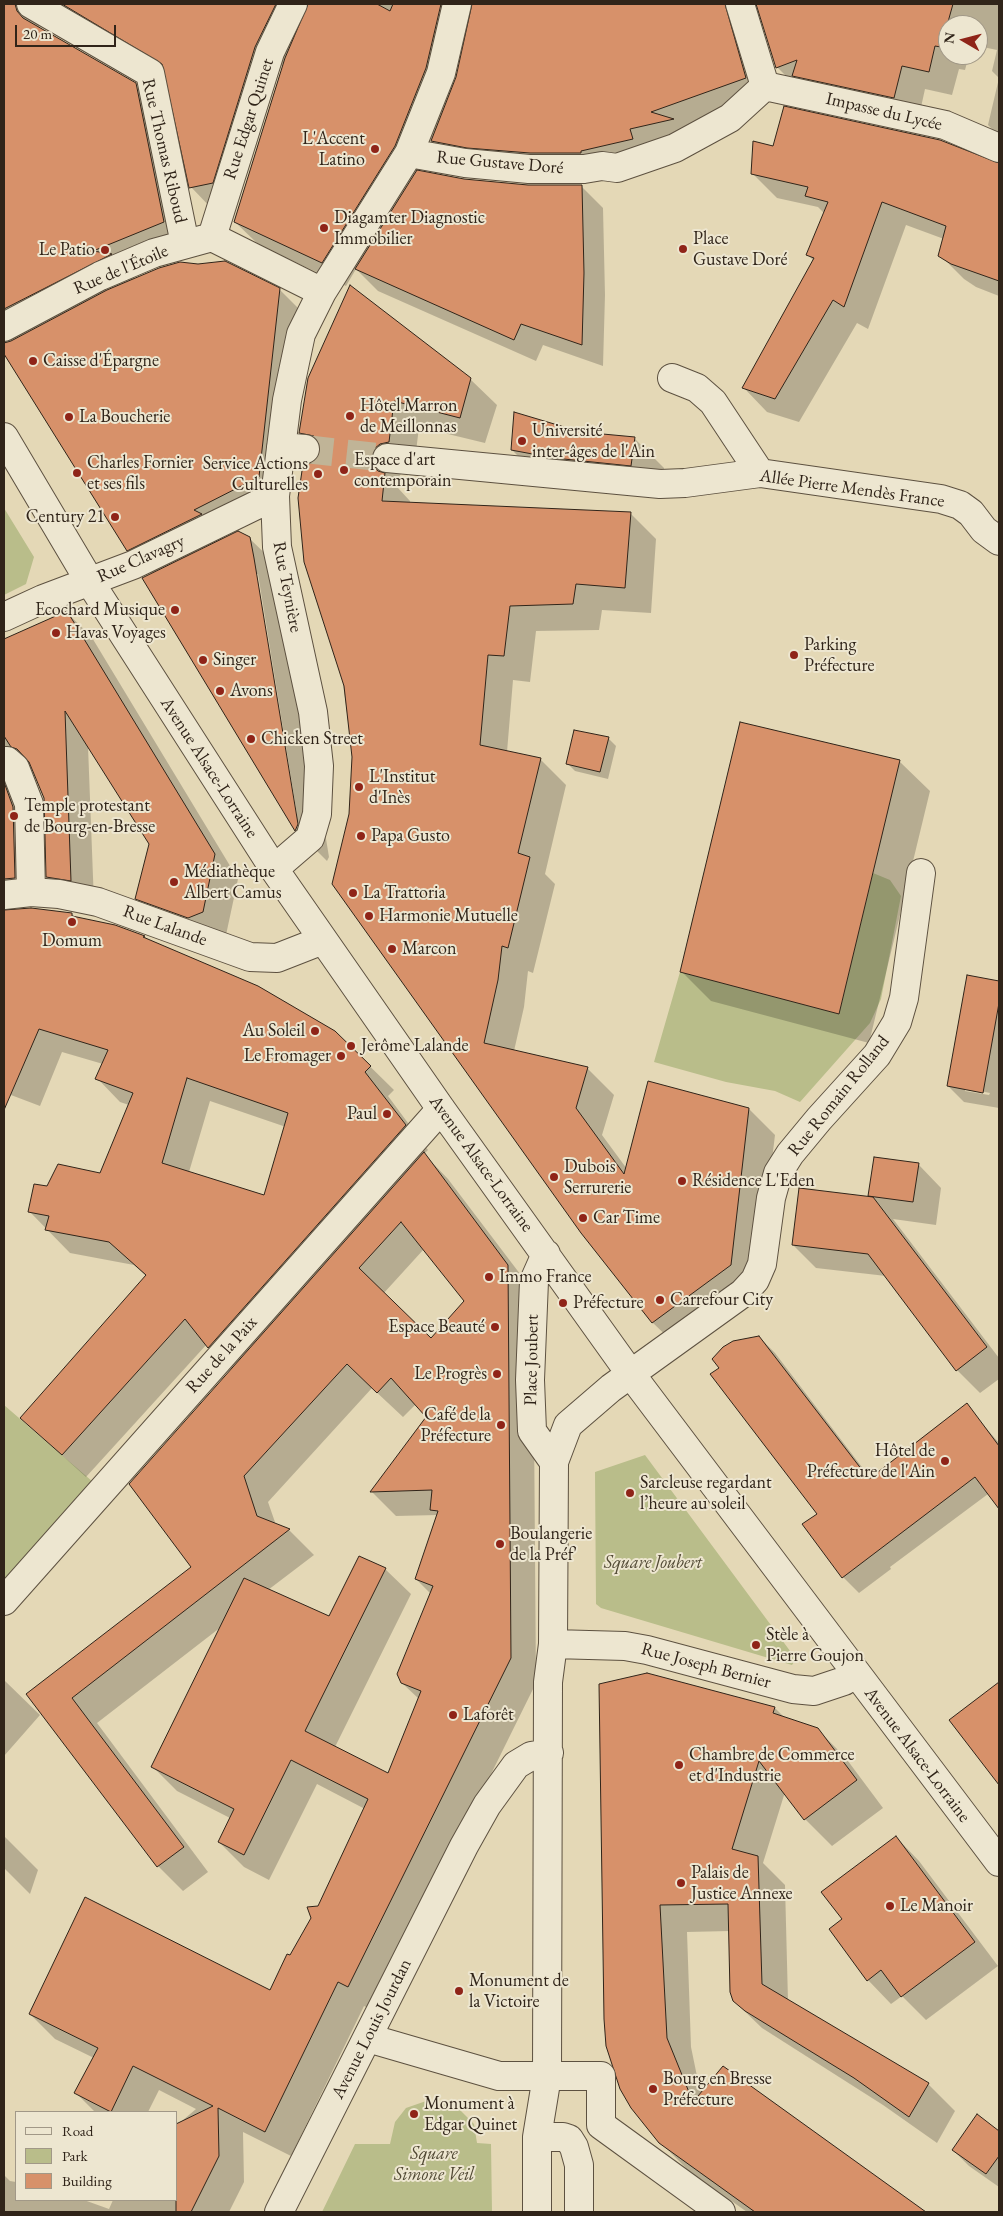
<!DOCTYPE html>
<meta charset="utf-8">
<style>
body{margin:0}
#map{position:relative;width:1003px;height:2216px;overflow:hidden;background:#e4d8b6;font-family:"EB Garamond",serif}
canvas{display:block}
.frame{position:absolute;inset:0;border:5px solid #302419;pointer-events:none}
.legend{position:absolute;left:15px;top:2111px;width:162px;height:90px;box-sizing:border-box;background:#ede6d0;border:1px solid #a19887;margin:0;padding:6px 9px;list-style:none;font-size:15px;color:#302419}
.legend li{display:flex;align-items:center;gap:10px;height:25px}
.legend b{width:25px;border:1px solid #a19887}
.north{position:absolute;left:938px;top:15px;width:50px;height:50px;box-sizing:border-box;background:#ede6d0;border:1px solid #a19887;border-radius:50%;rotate:278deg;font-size:14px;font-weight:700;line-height:20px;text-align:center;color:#302419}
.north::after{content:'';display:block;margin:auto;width:18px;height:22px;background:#8f2418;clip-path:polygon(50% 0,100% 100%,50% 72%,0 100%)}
.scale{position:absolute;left:15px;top:25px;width:101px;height:22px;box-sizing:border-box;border:2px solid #302419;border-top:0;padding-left:6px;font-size:15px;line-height:18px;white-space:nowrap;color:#302419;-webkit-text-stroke:4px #ede6d0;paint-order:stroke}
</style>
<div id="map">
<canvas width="1003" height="2216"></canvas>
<div class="frame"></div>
<ul class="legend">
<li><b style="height:6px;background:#ede6d0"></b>Road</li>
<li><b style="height:14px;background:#b9bd8a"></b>Park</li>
<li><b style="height:14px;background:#d7916a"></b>Building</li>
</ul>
<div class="north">N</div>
<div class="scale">20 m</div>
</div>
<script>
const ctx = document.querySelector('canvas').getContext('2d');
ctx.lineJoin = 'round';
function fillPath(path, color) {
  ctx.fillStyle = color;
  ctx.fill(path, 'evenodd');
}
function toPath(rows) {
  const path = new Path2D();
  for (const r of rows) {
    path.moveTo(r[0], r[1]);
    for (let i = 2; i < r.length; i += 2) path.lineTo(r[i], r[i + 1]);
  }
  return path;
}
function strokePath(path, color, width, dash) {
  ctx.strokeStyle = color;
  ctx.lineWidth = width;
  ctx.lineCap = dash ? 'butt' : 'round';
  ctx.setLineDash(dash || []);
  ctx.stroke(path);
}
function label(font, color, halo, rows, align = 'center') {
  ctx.font = font + ' "EB Garamond",serif';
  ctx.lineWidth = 4;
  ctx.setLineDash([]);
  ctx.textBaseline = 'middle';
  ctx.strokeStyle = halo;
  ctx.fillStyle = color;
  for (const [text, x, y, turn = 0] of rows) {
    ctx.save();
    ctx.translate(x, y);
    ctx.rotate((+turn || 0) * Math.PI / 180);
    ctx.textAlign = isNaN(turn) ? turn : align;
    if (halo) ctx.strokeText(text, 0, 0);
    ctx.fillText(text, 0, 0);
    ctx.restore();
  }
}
fillPath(toPath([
 [4,508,34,557,26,584,4,595],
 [873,873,890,880,901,896,881,999,870,1023,800,1102,775,1091,726,1082,654,1062,680,972,839,1014],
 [4,1405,93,1482,4,1583],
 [645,1455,796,1659,792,1665,601,1608,596,1604,595,1472],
 [429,2100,455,2105,474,2124,477,2143,491,2144,492,2212,322,2212,355,2144,390,2144,395,2122,406,2108]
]), '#b9bd8a');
fillPath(toPath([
 [4,4,999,4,999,136,988,125,999,78,992,71,997,50,978,46,978,25,948,25,948,55,969,55,965,70,959,69,952,95,925,89,918,121,801,91,777,67,760,12,753,17,748,33,769,102,685,132,653,152,456,164,431,139,417,172,463,180,527,186,581,186,603,208,605,295,603,366,543,345,536,361,378,291,356,269,346,286,259,245,235,222,284,62,278,71,236,206,214,211,191,187,166,74,41,20,39,28,135,84,159,108,187,246,127,270,136,279,279,289,302,312,281,499,218,532,225,539,249,538,282,570,329,857,327,861,296,830,188,653,152,574,128,550,4,351,4,344,6,345,4,343],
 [471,12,457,77,451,94,465,25],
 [255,574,258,574,297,815,294,812],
 [774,148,999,164,999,296,976,287,964,279,940,255,944,239,906,225,868,329,857,323,799,422,767,412,744,388,814,261,807,254,825,214,818,207,777,198,753,174],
 [351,287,470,379,497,405,485,443,419,427,414,468,406,470,400,475,397,483,398,488,410,501,410,504,630,513,656,539,651,613,602,610,599,630,536,631,530,682,513,680,507,752,540,759,566,785,545,874,555,884,533,973,528,971,524,1007,514,1051,588,1069,614,1095,602,1135,627,1169,749,1109,775,1135,756,1291,679,1348,653,1323,582,1232,351,814,353,757,313,464,321,453,300,432],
 [571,430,592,432,594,435,634,438,664,468,661,495,542,480,512,450],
 [67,613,91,636,238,879,226,935,160,922,136,898,150,844,88,746,94,903,71,901,48,877,46,803,31,768,20,770,25,802,18,906,14,911,31,909,57,911,72,914,76,918,114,926,145,937,149,941,336,1033,394,1090,388,1096,428,1150,424,1154,448,1179,533,1291,536,1683,374,2011,364,2006,291,2156,243,2132,244,2182,229,2212,4,2212,4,2175,10,2181,16,2182,16,2200,84,2200,109,2209,113,2200,176,2200,176,2126,196,2109,159,2090,148,2112,95,2112,76,2093,94,2058,55,2039,30,2014,270,1991,318,1907,365,1809,317,1784,269,1880,244,1867,219,1842,230,1818,177,1791,152,1766,221,1627,97,1723,208,1872,183,1891,158,1866,28,1694,193,1567,232,1370,207,1344,86,1477,21,1418,146,1276,134,1265,70,1253,30,1212,48,1188,100,1175,129,1105,120,1102,97,1078,103,1064,62,1052,40,1106,11,1095,4,1088,4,1021,11,1017,4,1014,4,641],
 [210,1101,286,1127,265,1196,189,1172],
 [424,1249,466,1301,431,1340,383,1294],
 [372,1388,403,1417,416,1404,428,1416,372,1492,396,1516,438,1515,416,1579,431,1594,402,1683,419,1699,389,1775,335,1747,411,1594,385,1569,330,1617,268,1590,314,1555,289,1530,276,1525,268,1502],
 [741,723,900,762,930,791,869,1043,711,1001,681,971],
 [608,738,616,746,608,779,575,771,567,763],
 [968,977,999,982,999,1108,964,1102,948,1086],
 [965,1088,990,1093,989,1095,965,1091],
 [918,1164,941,1188,936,1225,893,1219,999,1358,999,1379,980,1393,957,1370,886,1276,816,1268,793,1245,873,1199,870,1196],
 [759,1337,775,1353,871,1479,966,1405,999,1443,999,1509,988,1494,890,1567,891,1569,859,1593,843,1577,804,1525,819,1515],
 [647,1674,775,1708,786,1719,817,1729,845,1757,883,1808,832,1846,805,1819,785,1792,763,1863,785,1885,788,2001,928,2084,955,2111,937,2143,883,2105,762,2028,734,2001,730,1931,687,1932,691,2047,698,2081,703,2092,912,2204,921,2212,747,2212,688,2170,660,2142],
 [4,1680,40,1715,4,1756],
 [999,1683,999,1781,951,1720],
 [4,1836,38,1870,30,1894,4,1868],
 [896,1837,919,1861,998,1966,926,2020,902,1996,891,2004,868,1980,830,1930,843,1920],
 [977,2116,999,2132,999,2187,969,2166,953,2150]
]), '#0003');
const building = toPath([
 [4,4,15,4,17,11,23,18,136,83,164,222,93,251,112,254,4,309,4,4],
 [62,4,276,4,255,47,213,183,189,188,162,64,62,4],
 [308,4,377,4,390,11,393,4,441,4,426,68,395,146,322,263,234,222,285,58,308,4],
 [472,4,725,4,746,78,651,112,674,119,630,129,633,139,581,151,581,153,530,153,467,148,431,141,456,77,472,4],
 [756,4,953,4,941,47,935,46,929,72,902,66,894,98,792,76,797,60,776,68,756,4],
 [784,106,940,140,999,163,999,281,951,264,938,256,946,226,882,202,844,307,833,300,775,399,742,388,814,258,806,255,828,202,805,196,808,187,751,174,753,141,773,146,784,106],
 [417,170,464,179,528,185,582,185,584,273,582,345,521,324,514,340,355,269,417,170],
 [225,261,280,288,259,477,194,510,202,514,127,551,4,354,4,343,11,341,107,290,159,268,180,262,198,264,225,261],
 [350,285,471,378,460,418,394,401,389,442,380,444,374,449,372,456,373,465,378,471,385,473,382,501,631,512,625,588,576,584,573,604,510,606,504,656,488,655,480,745,541,758,518,853,530,857,508,948,502,946,498,980,484,1043,588,1067,576,1108,624,1174,648,1081,749,1108,731,1265,652,1323,581,1233,332,884,349,814,352,757,344,686,304,562,298,498,303,464,312,463,318,457,321,450,319,443,314,436,299,433,308,378,350,285],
 [514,412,571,429,592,431,592,433,635,437,631,466,554,458,511,450,514,412],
 [238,531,250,537,254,558,298,824,295,831,142,578,238,531],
 [67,611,215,854,203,912,188,918,135,899,149,844,65,711,71,881,46,877,44,798,29,762,17,749,11,747,4,736,4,639,67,611],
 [740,722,900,760,839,1014,680,972,740,722],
 [574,730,609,737,600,772,566,764,574,730],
 [4,782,13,807,15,878,4,879,4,782],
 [31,908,72,913,72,916,115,925,145,936,143,937,258,986,335,1031,371,1066,365,1072,406,1125,208,1348,185,1319,62,1455,20,1418,146,1275,109,1242,45,1230,49,1216,28,1212,34,1184,47,1186,58,1164,100,1173,133,1093,95,1079,108,1050,39,1029,4,1110,4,910,31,908],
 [187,1078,288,1113,264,1195,162,1163,187,1078],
 [967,975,999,981,999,1003,983,1093,947,1086,967,975],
 [424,1152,508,1265,511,1658,348,1987,338,1982,265,2132,218,2108,219,2156,191,2212,176,2212,176,2124,213,2106,133,2066,111,2112,74,2093,98,2048,29,2014,85,1897,270,1990,287,1954,290,1955,311,1918,307,1907,318,1906,368,1799,291,1760,244,1855,218,1842,234,1809,151,1767,244,1578,329,1616,359,1556,386,1568,305,1731,388,1773,421,1691,401,1683,397,1674,433,1586,415,1579,438,1511,430,1510,432,1490,370,1492,426,1417,391,1378,377,1393,347,1364,244,1476,257,1516,290,1529,72,1698,184,1847,157,1867,26,1694,191,1567,129,1484,424,1152],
 [401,1222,464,1301,431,1338,359,1268,401,1222],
 [874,1157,919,1163,913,1202,868,1196,874,1157],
 [799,1188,873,1197,987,1347,956,1371,868,1254,792,1245,799,1188],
 [759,1336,869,1479,967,1403,999,1446,999,1509,975,1477,842,1578,802,1524,817,1514,710,1374,719,1368,712,1359,723,1347,733,1341,759,1336],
 [647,1673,775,1707,773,1713,818,1728,857,1780,804,1820,759,1761,732,1849,758,1856,762,1984,929,2083,909,2117,854,2078,745,2011,733,2001,730,1992,728,1904,660,1905,667,2038,693,2102,723,2066,926,2212,755,2212,659,2143,631,2108,620,2089,606,2046,604,2019,599,1684,647,1673],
 [999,1682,999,1785,949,1720,999,1682],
 [896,1836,975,1942,901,1997,881,1970,867,1981,829,1929,842,1919,821,1892,896,1836],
 [977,2114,999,2131,999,2156,986,2174,952,2150,977,2114]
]);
fillPath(building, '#d7916a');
strokePath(building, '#302419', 1);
strokePath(toPath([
 [305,449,387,458]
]), '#c0b497', 28, [28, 14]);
const minor = toPath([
 [31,4,150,73,185,244],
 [765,86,945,125,999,148],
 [409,153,465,163,529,169,584,169,602,166,617,168,675,148,730,118,765,86,740,4],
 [212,237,270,52,293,4],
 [4,327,100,276,154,253,212,237,322,292],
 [672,378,697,388,713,402,760,473],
 [4,437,90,582,274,869,441,1109,630,1373,999,1862],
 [281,447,305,449],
 [387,458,660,484,685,483,760,473,941,499,960,505,971,513,984,530,999,541],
 [4,617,43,599,133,565,275,496],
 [4,761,7,761,15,768,29,804,31,892],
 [274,869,310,838,317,814,319,766,313,712,277,547,275,496,287,400,301,334,322,292,409,153,441,73,457,4],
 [4,895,31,892,59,894,98,902,250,957,277,958,323,940],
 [546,1254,534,1281,530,1380,532,1431,554,1462],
 [4,1601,441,1109],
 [553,1644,625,1646,647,1650,793,1689,814,1691,844,1681,855,1674],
 [368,2038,499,2076,601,2076,601,2125,721,2212],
 [537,2137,563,2137,569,2139,574,2147,579,2165,579,2212],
 [279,2212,464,1846,487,1805,516,1765,531,1756,549,1753],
 [537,2212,537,2137,547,2076,548,1682,553,1644,554,1462,568,1425,611,1388,743,1293,755,1280,762,1264,771,1198,778,1173,790,1154,819,1119,877,1055,897,1022,904,998,921,873]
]);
strokePath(minor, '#5d5140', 30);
strokePath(minor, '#ede6d0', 28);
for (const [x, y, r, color] of [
 [375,149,5,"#8f2418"],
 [324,228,5,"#8f2418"],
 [683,249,5,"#8f2418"],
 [105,250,5,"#8f2418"],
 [33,361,5,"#8f2418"],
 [350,416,5,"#8f2418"],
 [69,417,5,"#8f2418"],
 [522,441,5,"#8f2418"],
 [344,470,5,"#8f2418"],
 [77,473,5,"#8f2418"],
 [318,474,5,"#8f2418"],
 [115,517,5,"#8f2418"],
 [175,610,5,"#8f2418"],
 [56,633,5,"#8f2418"],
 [794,655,5,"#8f2418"],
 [203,660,5,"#8f2418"],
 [220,691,5,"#8f2418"],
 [251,739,5,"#8f2418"],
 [359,787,5,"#8f2418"],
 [14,816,5,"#8f2418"],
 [361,836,5,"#8f2418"],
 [174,882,5,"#8f2418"],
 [353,893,5,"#8f2418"],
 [369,916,5,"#8f2418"],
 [72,922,5,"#8f2418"],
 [392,949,5,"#8f2418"],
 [315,1031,5,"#8f2418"],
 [351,1046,5,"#8f2418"],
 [341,1056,5,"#8f2418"],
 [387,1114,5,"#8f2418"],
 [554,1177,5,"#8f2418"],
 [682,1181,5,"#8f2418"],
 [583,1218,5,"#8f2418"],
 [489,1277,5,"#8f2418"],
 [660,1300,5,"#8f2418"],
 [563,1303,5,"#8f2418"],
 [495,1327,5,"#8f2418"],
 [497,1374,5,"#8f2418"],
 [501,1425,5,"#8f2418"],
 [945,1461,5,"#8f2418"],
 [630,1493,5,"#8f2418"],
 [500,1544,5,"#8f2418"],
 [756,1645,5,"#8f2418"],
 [453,1715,5,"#8f2418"],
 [679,1765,5,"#8f2418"],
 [681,1883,5,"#8f2418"],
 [890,1906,5,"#8f2418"],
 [459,1991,5,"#8f2418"],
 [653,2089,5,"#8f2418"],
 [414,2114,5,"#8f2418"]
]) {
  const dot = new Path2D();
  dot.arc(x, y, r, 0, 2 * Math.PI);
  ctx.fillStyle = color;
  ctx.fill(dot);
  strokePath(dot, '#ede6d0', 2);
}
label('18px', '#302419', '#ede6d0', [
 ["Impasse du Lycée",884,112,13],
 ["Rue Edgar Quinet",249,119,-72],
 ["Rue Thomas Riboud",164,151,77],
 ["Rue Gustave Doré",500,163,5],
 ["Rue de l'Étoile",121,270,-23],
 ["Allée Pierre Mendès France",852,489,8],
 ["Rue Clavagry",141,559,-24],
 ["Rue Teynière",287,587,79],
 ["Avenue Alsace-Lorraine",209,768,57],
 ["Rue Lalande",165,926,20],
 ["Rue Romain Rolland",839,1096,-51],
 ["Avenue Alsace-Lorraine",481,1164,54],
 ["Rue de la Paix",222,1355,-48],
 ["Place Joubert",532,1360,-89],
 ["Rue Joseph Bernier",706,1666,15],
 ["Avenue Alsace-Lorraine",917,1755,53],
 ["Avenue Louis Jourdan",372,2029,-63]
]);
label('18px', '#302419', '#ede6d0', [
 ["L'Accent",365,139,"right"],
 ["Latino",365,160,"right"],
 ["Diagamter Diagnostic",334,218],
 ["Immobilier",334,239],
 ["Place",693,239],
 ["Gustave Doré",693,260],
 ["Le Patio",95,250,"right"],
 ["Caisse d'Épargne",43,361],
 ["Hôtel Marron",360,406],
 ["de Meillonnas",360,427],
 ["La Boucherie",79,417],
 ["Université",532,431],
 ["inter-âges de l'Ain",532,452],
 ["Espace d'art",354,460],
 ["contemporain",354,481],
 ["Charles Fornier",87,463],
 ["et ses fils",87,484],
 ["Service Actions",308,464,"right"],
 ["Culturelles",308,485,"right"],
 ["Century 21",105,517,"right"],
 ["Ecochard Musique",165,610,"right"],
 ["Havas Voyages",66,633],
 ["Parking",804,645],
 ["Préfecture",804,666],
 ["Singer",213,660],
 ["Avons",230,691],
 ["Chicken Street",261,739],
 ["L'Institut",369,777],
 ["d'Inès",369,798],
 ["Temple protestant",24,806],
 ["de Bourg-en-Bresse",24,827],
 ["Papa Gusto",371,836],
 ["Médiathèque",184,872],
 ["Albert Camus",184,893],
 ["La Trattoria",363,893],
 ["Harmonie Mutuelle",379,916],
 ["Domum",72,941,"center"],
 ["Marcon",402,949],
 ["Au Soleil",305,1031,"right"],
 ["Jerôme Lalande",361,1046],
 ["Le Fromager",331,1056,"right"],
 ["Paul",377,1114,"right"],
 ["Dubois",564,1167],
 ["Serrurerie",564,1188],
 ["Résidence L'Eden",692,1181],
 ["Car Time",593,1218],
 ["Immo France",499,1277],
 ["Carrefour City",670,1300],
 ["Préfecture",573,1303],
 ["Espace Beauté",485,1327,"right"],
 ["Le Progrès",487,1374,"right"],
 ["Café de la",491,1415,"right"],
 ["Préfecture",491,1436,"right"],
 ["Hôtel de",935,1451,"right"],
 ["Préfecture de l'Ain",935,1472,"right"],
 ["Sarcleuse regardant",640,1483],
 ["l’heure au soleil",640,1504],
 ["Boulangerie",510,1534],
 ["de la Préf'",510,1555],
 ["Stèle à",766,1635],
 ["Pierre Goujon",766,1656],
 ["Laforêt",463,1715],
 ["Chambre de Commerce",689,1755],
 ["et d'Industrie",689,1776],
 ["Palais de",691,1873],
 ["Justice Annexe",691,1894],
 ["Le Manoir",900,1906],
 ["Monument de",469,1981],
 ["la Victoire",469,2002],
 ["Bourg en Bresse",663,2079],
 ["Préfecture",663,2100],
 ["Monument à",424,2104],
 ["Edgar Quinet",424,2125]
], 'left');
label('italic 18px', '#524a35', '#ede6d0', [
 ["Square Joubert",653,1563],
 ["Square",434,2154],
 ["Simone Veil",434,2175]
]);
</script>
